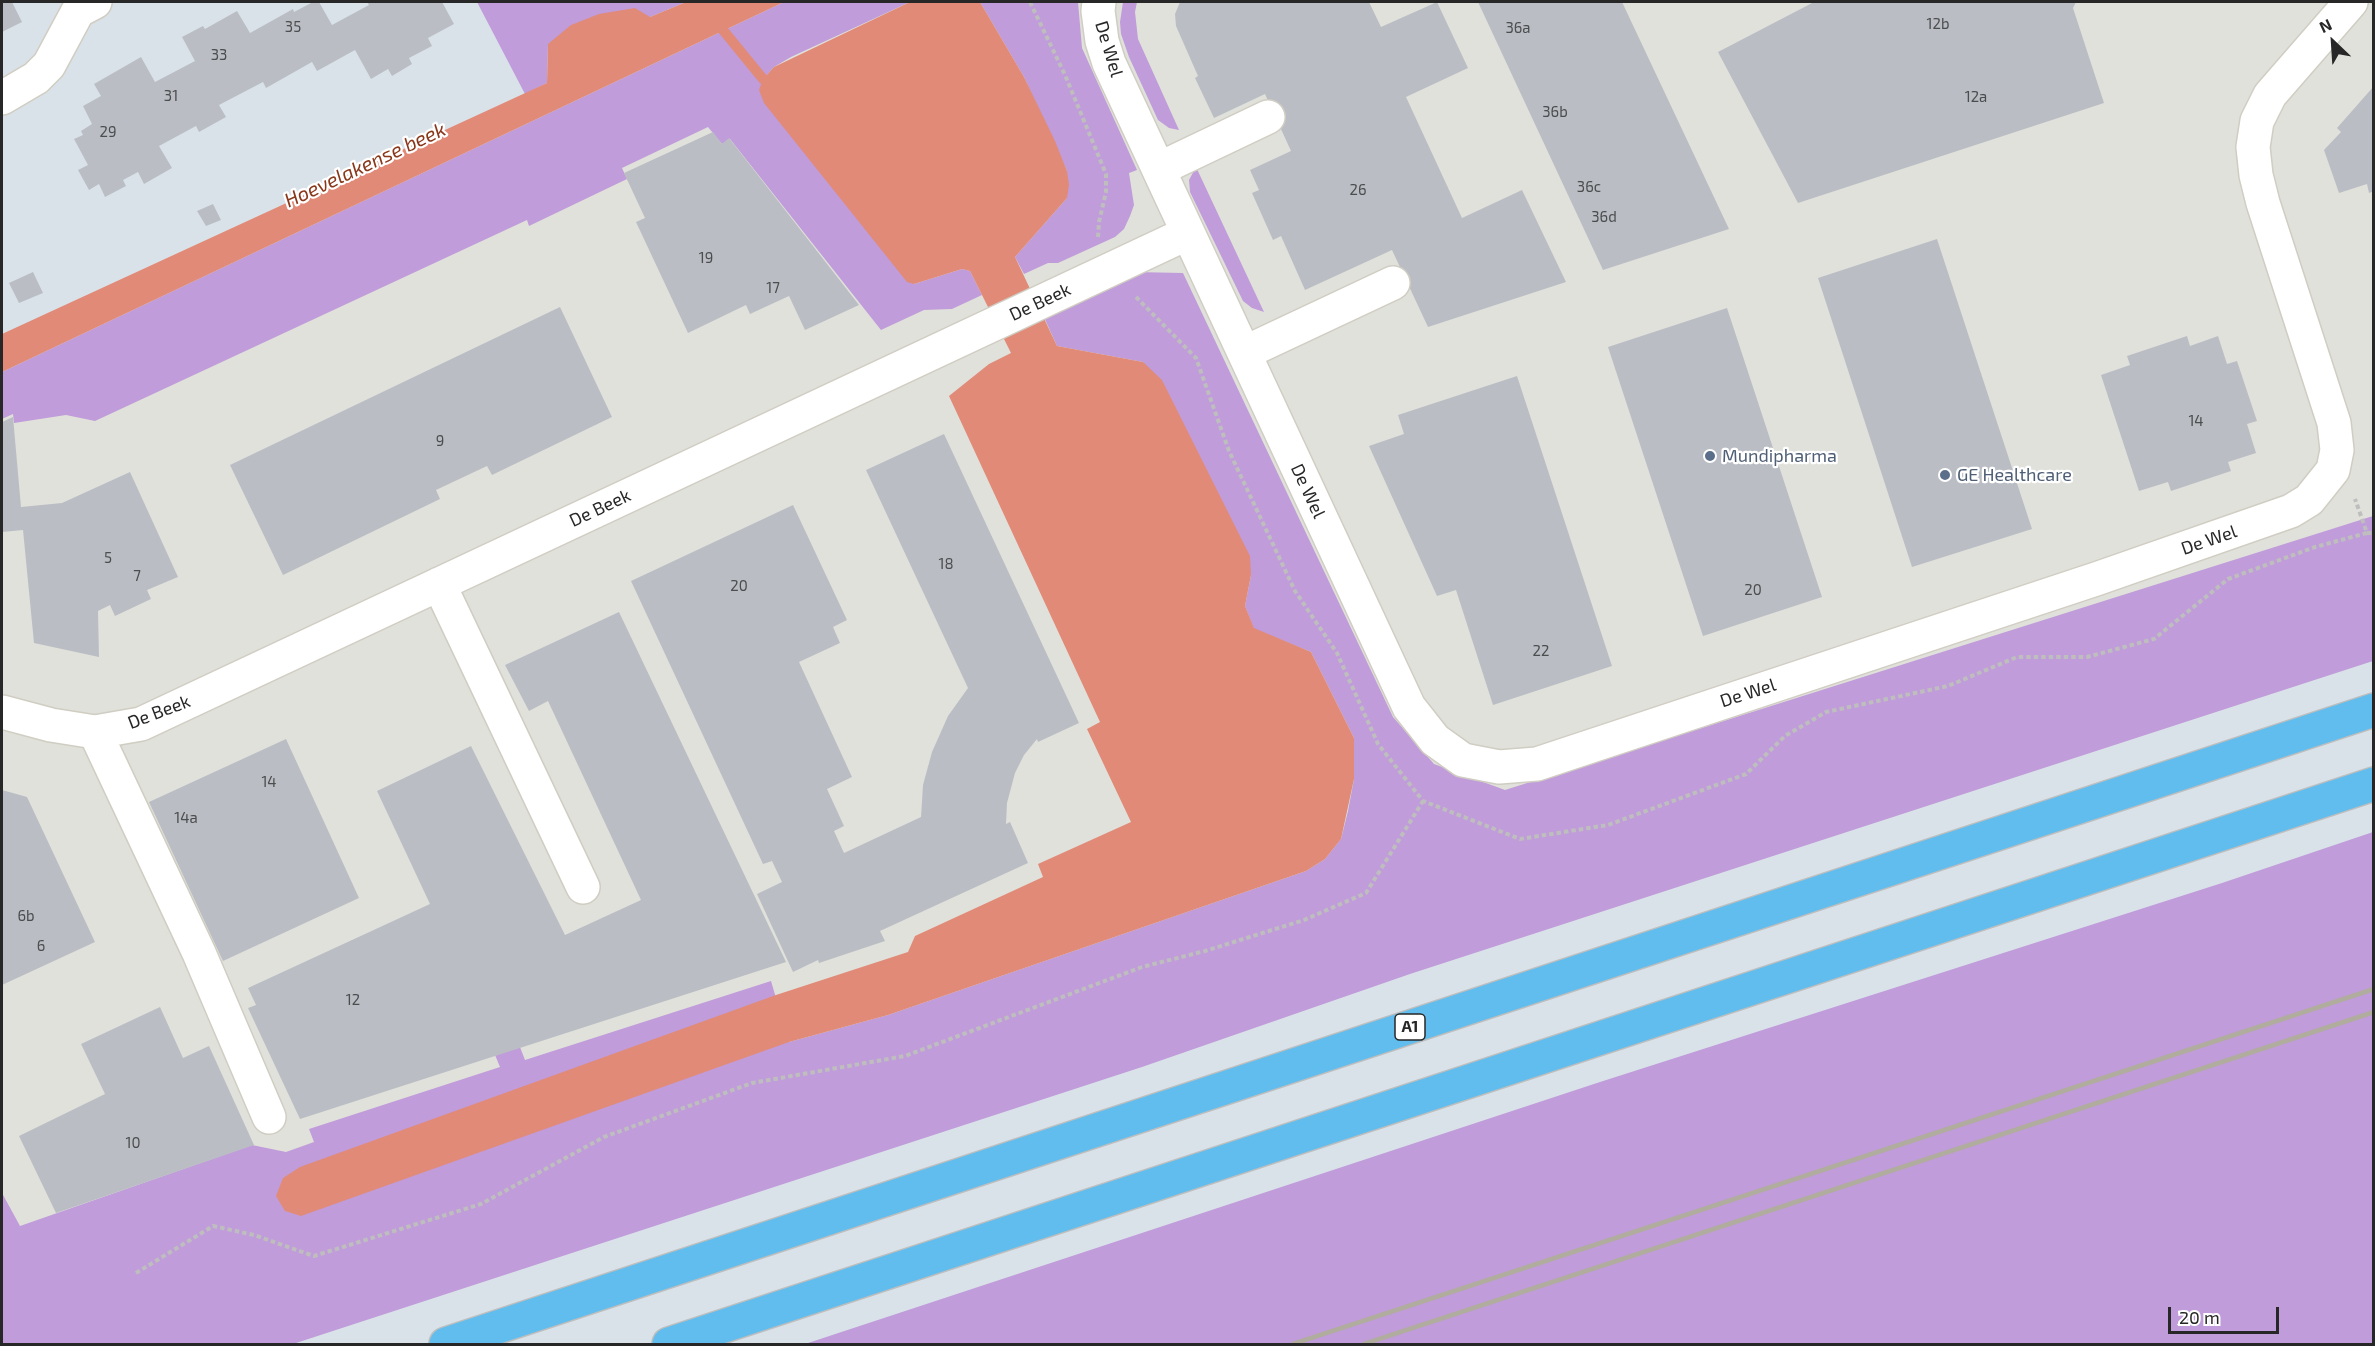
<!DOCTYPE html>
<style>
body{margin:0}
#map{position:relative;width:2375px;height:1346px;overflow:hidden;background:#dae2e9;font-family:"Exo 2",sans-serif}
canvas{display:block}
.frame{position:absolute;inset:0;border:3px solid #272727;pointer-events:none}
.north{position:absolute;left:2303px;top:12px;width:60px;height:60px;-webkit-text-stroke:4px #fff;paint-order:stroke;rotate:335deg;font-size:16px;font-weight:700;line-height:24px;text-align:center;color:#272727}
.north::after{content:'';display:block;margin:auto;width:21px;height:27px;background:#272727;clip-path:polygon(50% 0,100% 100%,50% 72%,0 100%)}
.scale{position:absolute;left:2168px;top:1307px;width:111px;height:27px;box-sizing:border-box;border:3px solid #272727;border-top:0;padding-left:8px;font-size:18px;line-height:21px;white-space:nowrap;color:#272727;-webkit-text-stroke:4px #fff;paint-order:stroke}
</style>
<div id="map">
<canvas width="2375" height="1346"></canvas>
<div class="frame"></div>
<div class="north">N</div>
<div class="scale">20 m</div>
</div>
<script>
const ctx = document.querySelector('canvas').getContext('2d');
ctx.lineJoin = 'round';
function fillPath(path, color) {
  ctx.fillStyle = color;
  ctx.fill(path, 'evenodd');
}
function toPath(rows) {
  const path = new Path2D();
  for (const r of rows) {
    path.moveTo(r[0], r[1]);
    for (let i = 2; i < r.length; i += 2) path.lineTo(r[i], r[i + 1]);
  }
  return path;
}
function strokePath(path, color, width, dash) {
  ctx.strokeStyle = color;
  ctx.lineWidth = width;
  ctx.lineCap = dash ? 'butt' : 'round';
  ctx.setLineDash(dash || []);
  ctx.stroke(path);
}
function label(font, color, halo, rows, align = 'center') {
  ctx.font = font + ' "Exo 2",sans-serif';
  ctx.lineWidth = 4.5;
  ctx.setLineDash([]);
  ctx.textBaseline = 'middle';
  ctx.strokeStyle = halo;
  ctx.fillStyle = color;
  for (const [text, x, y, turn = 0] of rows) {
    ctx.save();
    ctx.translate(x, y);
    ctx.rotate((+turn || 0) * Math.PI / 180);
    ctx.textAlign = isNaN(turn) ? turn : align;
    if (halo) ctx.strokeText(text, 0, 0);
    ctx.fillText(text, 0, 0);
    ctx.restore();
  }
}
fillPath(toPath([
 [784,2,2373,2,2373,557,2,1344,2,372]
]), '#e0e1db');
fillPath(toPath([
 [477,2,686,2,650,17,548,44,547,83,525,94],
 [784,2,910,2,791,57,774,67,763,79,914,284,962,269,970,271,982,295,952,309,924,310,881,330,730,139,722,144,708,127,622,168,627,179,529,226,527,220,95,421,66,415,14,423,13,414,2,419,2,372],
 [980,2,1078,2,1082,48,1137,170,1129,173,1134,205,1130,216,1124,229,1115,237,1058,263,1048,263,1024,274,1015,257,1067,198,1067,171,1024,77],
 [1123,2,1137,2,1135,12,1138,39,1179,130,1169,128,1158,120,1129,57,1121,34,1120,22],
 [1196,167,1264,312,1252,308,1243,301,1190,192,1189,180],
 [1134,272,1183,273,1393,717,1434,764,1505,790,2373,516,2373,661,1410,974,1142,1067,293,1344,2,1344,2,1193,20,1226,252,1145,286,1152,314,1142,309,1129,500,1067,493,1050,518,1042,525,1060,771,981,789,1042,888,1015,1306,871,1325,859,1341,839,1348,811,1354,779,1354,738,1311,652,1254,629,1245,606,1251,575,1143,362,1057,346,1043,315],
 [2373,832,2373,1344,805,1344,1600,1082,2222,883]
]), '#c09cda');
fillPath(toPath([
 [686,2,784,2,2,372,2,334,547,83,548,44,571,25,599,14,635,8,650,17],
 [910,2,980,2,1024,77,1055,141,1067,171,1069,185,1067,198,1015,257,1057,346,1143,362,1162,380,1250,556,1251,575,1245,606,1254,628,1311,652,1354,738,1354,779,1341,839,1325,859,1306,871,888,1015,789,1042,301,1216,285,1211,276,1196,283,1178,300,1167,776,995,908,952,915,936,1043,877,1038,864,1131,822,1087,729,1100,722,949,396,989,364,1011,353,970,271,962,269,914,284,907,282,764,103,759,90,763,79,774,67]
]), '#e18a77');
strokePath(toPath([
 [714,19,763,79,775,83]
]), '#e18a77', 10);
fillPath(toPath([
 [2,2,12,2,22,22,2,32],
 [313,2,319,2,332,25,369,5,367,2,442,2,454,24,428,38,432,46,409,58,412,64,392,76,388,69,371,79,355,50,317,71,312,62,266,88,263,82,219,105,226,117,199,132,196,126,159,146,172,168,144,184,138,172,123,180,126,186,105,197,99,184,89,190,78,170,88,165,74,139,83,135,81,131,92,124,83,106,101,96,94,84,141,57,155,82,195,61,182,37,203,26,205,29,237,11,250,33,293,9,294,12],
 [1180,2,1369,2,1381,27,1437,2,1468,68,1406,97,1462,218,1522,190,1566,282,1428,327,1392,250,1305,290,1281,236,1273,240,1252,193,1259,190,1250,170,1291,151,1265,94,1214,118,1195,78,1198,76,1176,26,1175,14],
 [1478,2,1622,2,1729,229,1603,270],
 [1814,2,2076,2,2073,8,2104,103,1798,203,1718,52],
 [2374,86,2374,191,2369,193,2367,184,2339,193,2324,150,2341,132,2337,128],
 [713,132,722,144,729,138,859,305,805,330,789,296,750,314,746,305,688,333,636,222,645,218,624,173],
 [213,204,221,220,206,226,197,211],
 [1937,239,2032,529,1912,567,1818,278],
 [33,272,43,293,19,303,9,283],
 [560,307,612,417,492,475,487,466,436,490,440,499,283,575,230,465],
 [1727,308,1822,597,1703,636,1608,347],
 [2187,336,2190,346,2218,336,2227,364,2237,361,2257,421,2247,424,2256,453,2228,462,2231,471,2171,491,2168,482,2139,491,2101,375,2130,365,2127,356],
 [1517,376,1612,666,1493,705,1456,590,1437,596,1369,446,1404,434,1398,415],
 [13,417,21,507,62,503,130,472,178,577,147,590,151,599,115,616,110,605,98,611,99,657,34,643,23,530,2,532,2,422],
 [944,434,1079,723,1038,742,1037,739,1024,755,1015,773,1007,803,1006,824,1010,822,1028,863,880,931,885,941,819,963,818,960,793,972,757,894,782,882,772,861,763,864,631,581,793,505,847,620,833,627,840,643,799,662,852,777,827,789,844,826,834,831,844,853,921,817,923,785,932,752,948,716,968,688,866,470],
 [619,612,786,962,300,1119,248,1008,256,1005,248,988,430,904,377,791,471,746,565,935,641,900,548,701,529,711,505,665],
 [286,739,359,898,223,961,149,802],
 [2,790,27,797,95,942,2,985],
 [160,1007,183,1058,209,1046,254,1145,56,1213,19,1136,105,1094,81,1044]
]), '#babec4');
const minor = toPath([
 [1099,2,1098,11,1102,41,1109,63,1409,707,1435,740,1463,760,1499,767,1537,764,2096,579,2291,511,2309,500,2333,470,2337,450,2334,423,2263,203,2256,175,2253,147,2257,121,2270,95,2351,2],
 [2,98,36,78,49,65,78,11,95,2],
 [1159,169,1268,117],
 [1244,353,1393,283],
 [439,584,583,887],
 [2,712,51,725,95,732,141,724,1188,233],
 [95,732,199,953,269,1117]
]);
const highway = toPath([
 [446,1344,2374,710],
 [669,1344,2374,784]
]);
strokePath(minor, '#d0cdc2', 36);
strokePath(highway, '#bebebe', 36);
strokePath(toPath([
 [1030,2,1065,75,1106,174,1106,192,1099,222,1098,237],
 [1136,297,1196,358,1229,451,1295,591,1337,653,1378,744,1423,801,1520,839,1608,825,1746,774,1785,736,1826,712,1948,686,2017,657,2087,657,2154,639,2228,579,2315,547,2367,533,2355,499],
 [2367,533,2374,533],
 [136,1273,213,1226,254,1235,314,1256,481,1204,604,1137,752,1083,905,1056,1142,967,1205,951,1304,920,1366,893,1423,801]
]), '#bebebe', 4, [4.5, 3]);
strokePath(minor, '#fff', 33);
strokePath(highway, '#61bded', 33);
strokePath(toPath([
 [1293,1344,2374,989],
 [1364,1344,2374,1012]
]), '#b0ac9e', 4.5);
for (const [x, y, r, color] of [
 [1710,456,6,"#5c6f8a"],
 [1945,475,6,"#5c6f8a"]
]) {
  const dot = new Path2D();
  dot.arc(x, y, r, 0, 2 * Math.PI);
  ctx.fillStyle = color;
  ctx.fill(dot);
  strokePath(dot, '#fff', 2);
}
label('15px', '#4c4d4e', null, [
 ["12b",1938,24],
 ["35",293,27],
 ["36a",1518,28],
 ["33",219,55],
 ["31",171,96],
 ["12a",1976,97],
 ["36b",1555,112],
 ["29",108,132],
 ["36c",1589,187],
 ["26",1358,190],
 ["36d",1604,217],
 ["19",706,258],
 ["17",773,288],
 ["14",2196,421],
 ["9",440,441],
 ["5",108,558],
 ["18",946,564],
 ["7",137,576],
 ["20",739,586],
 ["20",1753,590],
 ["22",1541,651],
 ["14",269,782],
 ["14a",186,818],
 ["6b",26,916],
 ["6",41,946],
 ["12",353,1000],
 ["10",133,1143]
]);
for (const [x, y, w] of [
 [1410,1027,30]
]) {
  const box = new Path2D();
  box.roundRect(x - w / 2, y - 13, w, 26, 4.5);
  ctx.fillStyle = '#fff';
  ctx.fill(box);
  strokePath(box, '#272727', 1.5);
}
label('bold 16px', '#272727', null, [
 ["A1",1410,1027]
]);
label('18px', '#272727', '#fff', [
 ["De Wel",1109,49,73],
 ["De Beek",1040,302,-25],
 ["De Wel",1308,491,65],
 ["De Beek",600,508,-25],
 ["De Wel",2209,540,-19],
 ["De Wel",1748,693,-18],
 ["De Beek",159,712,-21]
]);
label('18px', '#4e5e75', '#fff', [
 ["Mundipharma",1722,456],
 ["GE Healthcare",1957,475]
], 'left');
label('italic 20px', '#89371a', '#fff', [
 ["Hoevelakense beek",365,165,-25]
]);
</script>
